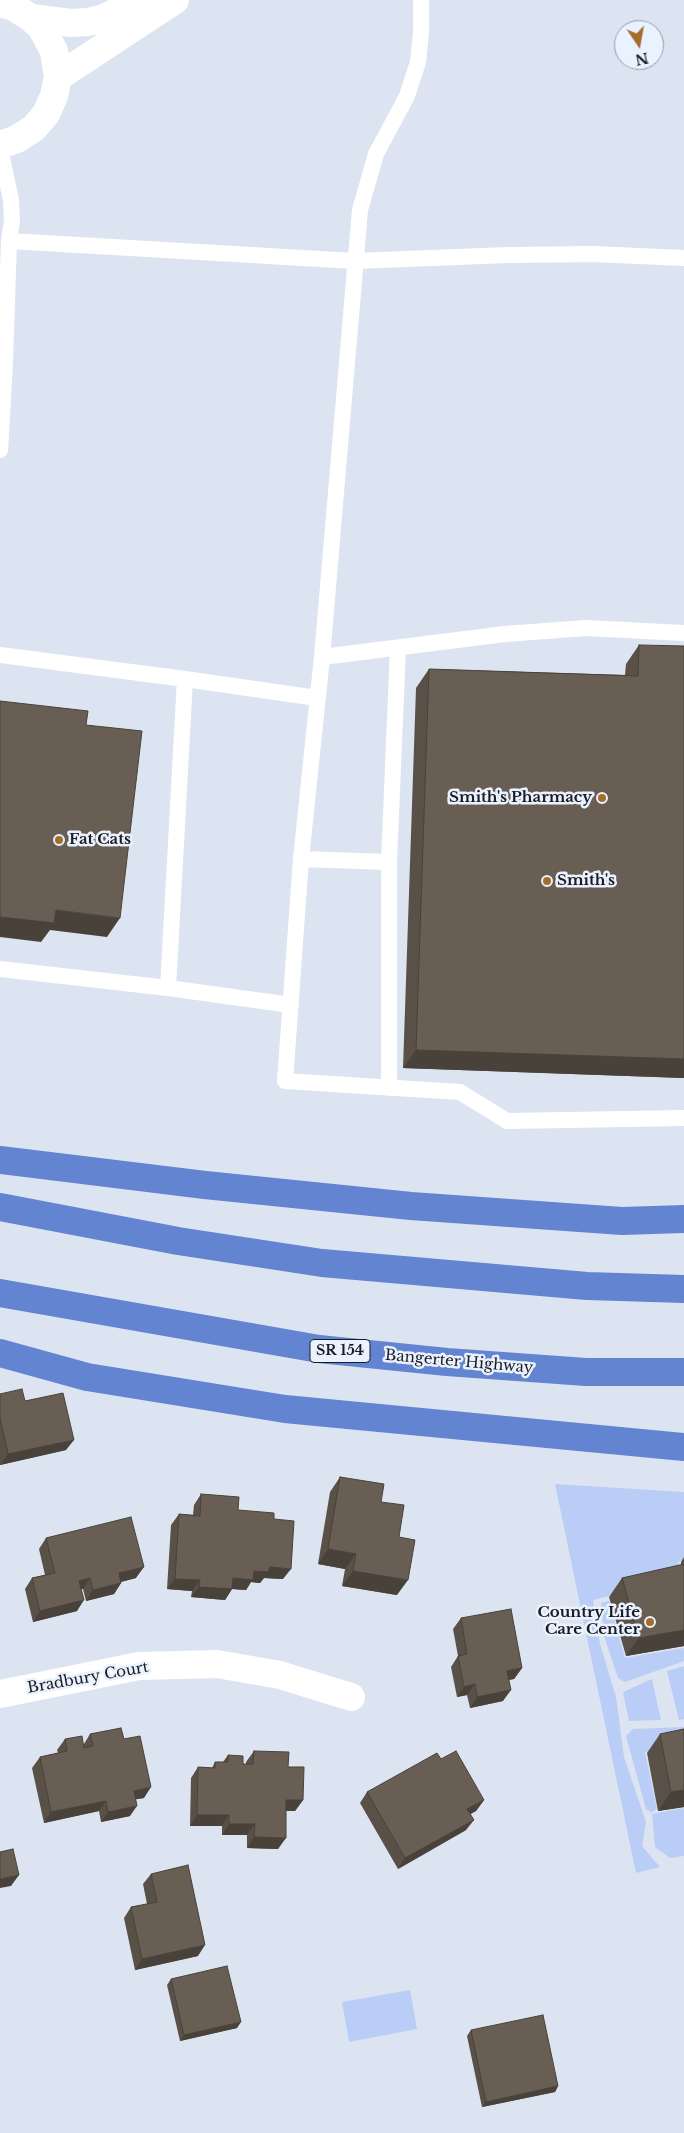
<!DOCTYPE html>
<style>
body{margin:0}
#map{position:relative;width:684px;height:2133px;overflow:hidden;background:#dde4f1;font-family:"Libre Baskerville",serif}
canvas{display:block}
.north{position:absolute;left:614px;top:20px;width:50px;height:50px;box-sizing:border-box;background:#eaf1ff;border:1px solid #979ca6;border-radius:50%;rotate:168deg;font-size:14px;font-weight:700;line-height:20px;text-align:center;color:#1a1c21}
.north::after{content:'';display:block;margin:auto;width:18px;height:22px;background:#a56d2a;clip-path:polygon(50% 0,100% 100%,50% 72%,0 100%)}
</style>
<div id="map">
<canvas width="684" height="2133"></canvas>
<div class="north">N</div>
</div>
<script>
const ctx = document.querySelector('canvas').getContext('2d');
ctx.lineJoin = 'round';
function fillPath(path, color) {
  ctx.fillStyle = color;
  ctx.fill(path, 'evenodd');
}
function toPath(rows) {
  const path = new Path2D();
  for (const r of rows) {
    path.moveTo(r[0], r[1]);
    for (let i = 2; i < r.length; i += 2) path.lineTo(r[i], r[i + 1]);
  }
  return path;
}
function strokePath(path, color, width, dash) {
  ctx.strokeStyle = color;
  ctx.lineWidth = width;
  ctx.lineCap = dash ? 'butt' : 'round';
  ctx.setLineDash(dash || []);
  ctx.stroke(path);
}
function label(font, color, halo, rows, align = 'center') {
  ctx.font = font + ' "Libre Baskerville",serif';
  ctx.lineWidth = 5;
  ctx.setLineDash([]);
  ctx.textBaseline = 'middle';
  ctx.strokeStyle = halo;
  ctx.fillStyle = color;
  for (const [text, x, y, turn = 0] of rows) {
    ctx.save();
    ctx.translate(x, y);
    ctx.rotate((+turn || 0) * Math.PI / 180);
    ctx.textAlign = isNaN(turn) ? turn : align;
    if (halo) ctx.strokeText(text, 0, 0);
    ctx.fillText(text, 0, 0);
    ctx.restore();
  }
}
fillPath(toPath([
 [555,1484,684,1492,684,1560,678,1562,681,1578,593,1600,600,1644,616,1697,624,1757,646,1822,642,1846,660,1867,636,1873],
 [609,1601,625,1658,684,1648,684,1661,625,1682,618,1678,604,1636,601,1603],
 [684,1666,684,1719,679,1720,667,1671],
 [652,1679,661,1720,629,1721,623,1692],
 [684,1727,684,1744,645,1752,657,1809,651,1813,646,1809,626,1736,633,1729],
 [684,1808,684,1856,670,1858,655,1847,652,1814],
 [410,1990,417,2029,349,2042,342,2002]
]), '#b9cdf6');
strokePath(toPath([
 [421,0,421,32,418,62,407,96,376,154,360,210,322,657,301,859,285,1081,460,1092,507,1121,684,1118],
 [0,149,11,200,12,220,9,241,355,261,508,255,593,254,684,258],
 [0,362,5,362,9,241],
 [0,450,5,362],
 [0,655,185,679],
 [322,657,505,634,586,628,684,633],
 [301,859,389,862],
 [0,969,168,988,185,679,317,698],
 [168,988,291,1005],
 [389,1088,389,862,398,648]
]), '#fff', 16);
strokePath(toPath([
 [0,3,14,7,31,18,41,27,54,51,58,77,54,96,46,114,34,128,17,139,0,145],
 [31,18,71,23,88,22,104,18,140,0],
 [58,77,175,0],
 [0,1694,139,1666,217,1664,280,1675,351,1697]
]), '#fff', 28);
strokePath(toPath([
 [0,1160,205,1185,411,1206,622,1221,684,1219],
 [0,1207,178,1241,322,1263,587,1286,684,1289],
 [0,1293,319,1349,447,1362,586,1372,684,1372],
 [0,1353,87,1377,285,1409,684,1447]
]), '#6284d1', 28);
fillPath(toPath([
 [639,645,684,1078,403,1068,416,688,429,669,625,675,626,664],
 [0,1394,25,1401,66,1450,0,1465],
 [340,1477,381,1502,399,1537,397,1595,342,1586,345,1569,318,1564,330,1492],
 [201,1494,238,1510,274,1519,283,1579,264,1578,260,1583,251,1582,246,1590,232,1589,225,1600,191,1597,192,1591,167,1589,171,1525,179,1514,193,1515,194,1505],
 [46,1538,136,1578,121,1582,121,1583,114,1594,86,1601,83,1589,81,1589,77,1611,33,1622,25,1589,32,1578,45,1575,39,1549],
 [684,1557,684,1646,626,1656,609,1597,622,1578,681,1565,681,1562],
 [461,1618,522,1668,514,1679,509,1680,503,1701,470,1708,467,1695,457,1697,451,1667,458,1656,453,1629],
 [684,1729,684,1807,658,1811,647,1753,660,1734],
 [90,1734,124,1739,144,1798,136,1799,130,1816,101,1822,99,1811,44,1823,32,1768,40,1757,58,1753,57,1750,65,1739,84,1744],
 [254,1751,288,1767,303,1800,295,1811,286,1811,278,1849,247,1848,247,1835,222,1835,222,1826,190,1826,191,1778,198,1767,212,1768,215,1762,223,1762,228,1755,243,1764,246,1764,246,1762],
 [441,1759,484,1800,476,1811,470,1814,466,1830,398,1869,360,1803,367,1792],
 [151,1874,198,1956,135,1970,124,1918,131,1907,147,1904,143,1884],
 [171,1979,237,2028,180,2041,167,1985],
 [471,2030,558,2086,555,2092,482,2107,467,2036]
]), '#595148');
fillPath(toPath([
 [56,910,120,918,107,937,50,930,41,942,0,937,0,917],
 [416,1050,684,1059,684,1078,403,1068],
 [74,1440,66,1450,0,1465,8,1454],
 [328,1549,356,1554,345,1569,318,1564],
 [144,1567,136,1578,112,1584,119,1573],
 [270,1567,291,1569,283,1579,264,1578,260,1583,251,1582,246,1590,232,1589,225,1600,191,1597,199,1587,233,1578],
 [353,1571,408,1580,397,1595,342,1586],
 [90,1578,83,1589,72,1592,79,1581],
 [175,1579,200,1580,192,1591,167,1589],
 [121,1583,114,1594,86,1601,93,1590],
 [84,1600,77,1611,33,1622,40,1611],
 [684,1630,684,1646,626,1656,639,1638],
 [522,1668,514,1679,499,1681,507,1671],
 [475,1684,467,1695,457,1697,464,1687],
 [511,1690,503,1701,470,1708,477,1697],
 [151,1787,144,1798,126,1801,134,1791],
 [684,1790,684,1807,658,1811,671,1792],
 [286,1800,303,1800,295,1811,279,1811],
 [484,1800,476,1811,460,1820,467,1809],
 [106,1801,99,1811,44,1823,51,1812],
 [137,1806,130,1816,101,1822,108,1812],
 [197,1815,229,1815,222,1826,190,1826],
 [474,1820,466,1830,398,1869,405,1858],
 [229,1824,255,1824,247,1835,222,1835],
 [254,1837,286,1838,278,1849,247,1848],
 [19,1875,11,1886,0,1888,0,1879],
 [205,1945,198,1956,135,1970,142,1959],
 [241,2022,237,2028,180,2041,184,2035],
 [558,2086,555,2092,482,2107,486,2102]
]), '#49423b');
const building = toPath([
 [639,645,684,646,684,1059,416,1050,429,669,638,676,639,645],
 [0,701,88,711,86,725,142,731,120,918,56,910,54,923,0,917,0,701],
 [22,1389,25,1401,63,1393,74,1440,8,1454,0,1418,0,1394,22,1389],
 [340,1477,384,1484,381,1502,404,1505,399,1537,415,1540,408,1580,353,1571,356,1554,328,1549,340,1477],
 [201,1494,239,1497,238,1510,274,1513,274,1519,294,1521,291,1569,270,1567,268,1572,254,1571,253,1580,233,1578,232,1589,199,1587,200,1580,175,1579,179,1514,200,1516,201,1494],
 [131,1517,144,1567,119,1573,121,1583,93,1590,90,1578,79,1581,84,1600,40,1611,32,1578,55,1573,46,1538,131,1517],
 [684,1564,684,1630,639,1638,622,1578,684,1564],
 [511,1609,522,1668,507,1671,511,1690,477,1697,475,1684,464,1687,458,1656,467,1654,461,1618,511,1609],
 [121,1728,124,1739,140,1736,151,1787,134,1791,137,1806,108,1812,106,1801,51,1812,40,1757,67,1751,65,1739,82,1736,84,1748,93,1746,90,1734,121,1728],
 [684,1729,684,1790,671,1792,660,1734,684,1729],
 [254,1751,289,1752,288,1767,304,1767,303,1800,286,1800,286,1838,254,1837,255,1824,229,1824,229,1815,197,1815,198,1767,215,1768,215,1762,228,1762,228,1755,243,1756,243,1764,253,1764,254,1751],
 [456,1751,484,1800,467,1809,474,1820,405,1858,367,1792,437,1753,441,1759,456,1751],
 [13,1849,19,1875,0,1879,0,1852,13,1849],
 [188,1865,205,1945,142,1959,131,1907,157,1902,151,1874,188,1865],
 [227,1966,241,2022,184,2035,171,1979,227,1966],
 [543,2015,558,2086,486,2102,471,2030,543,2015]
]);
fillPath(building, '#685e54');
strokePath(building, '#49423b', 1);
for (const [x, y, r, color] of [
 [602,798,5,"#a56d2a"],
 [59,840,5,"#a56d2a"],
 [547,881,5,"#a56d2a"],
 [650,1622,5,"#a56d2a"]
]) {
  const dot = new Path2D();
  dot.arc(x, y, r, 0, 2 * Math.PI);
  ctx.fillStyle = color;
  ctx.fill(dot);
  strokePath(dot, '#eaf1ff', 2);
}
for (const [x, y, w] of [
 [340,1351,60]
]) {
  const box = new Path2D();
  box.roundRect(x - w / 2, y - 11.5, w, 23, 4);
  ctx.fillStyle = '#eaf1ff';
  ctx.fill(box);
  strokePath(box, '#1a1c21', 1);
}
label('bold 14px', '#1a1c21', null, [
 ["SR 154",340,1351]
]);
label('bold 15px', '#1a1c21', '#eaf1ff', [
 ["Smith's Pharmacy",592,798],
 ["Fat Cats",69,840,"left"],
 ["Smith's",557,881,"left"],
 ["Country Life",640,1613],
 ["Care Center",640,1630]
], 'right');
label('15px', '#1a1c21', '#eaf1ff', [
 ["Bangerter Highway",459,1362,5],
 ["Bradbury Court",88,1678,-10]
]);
</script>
